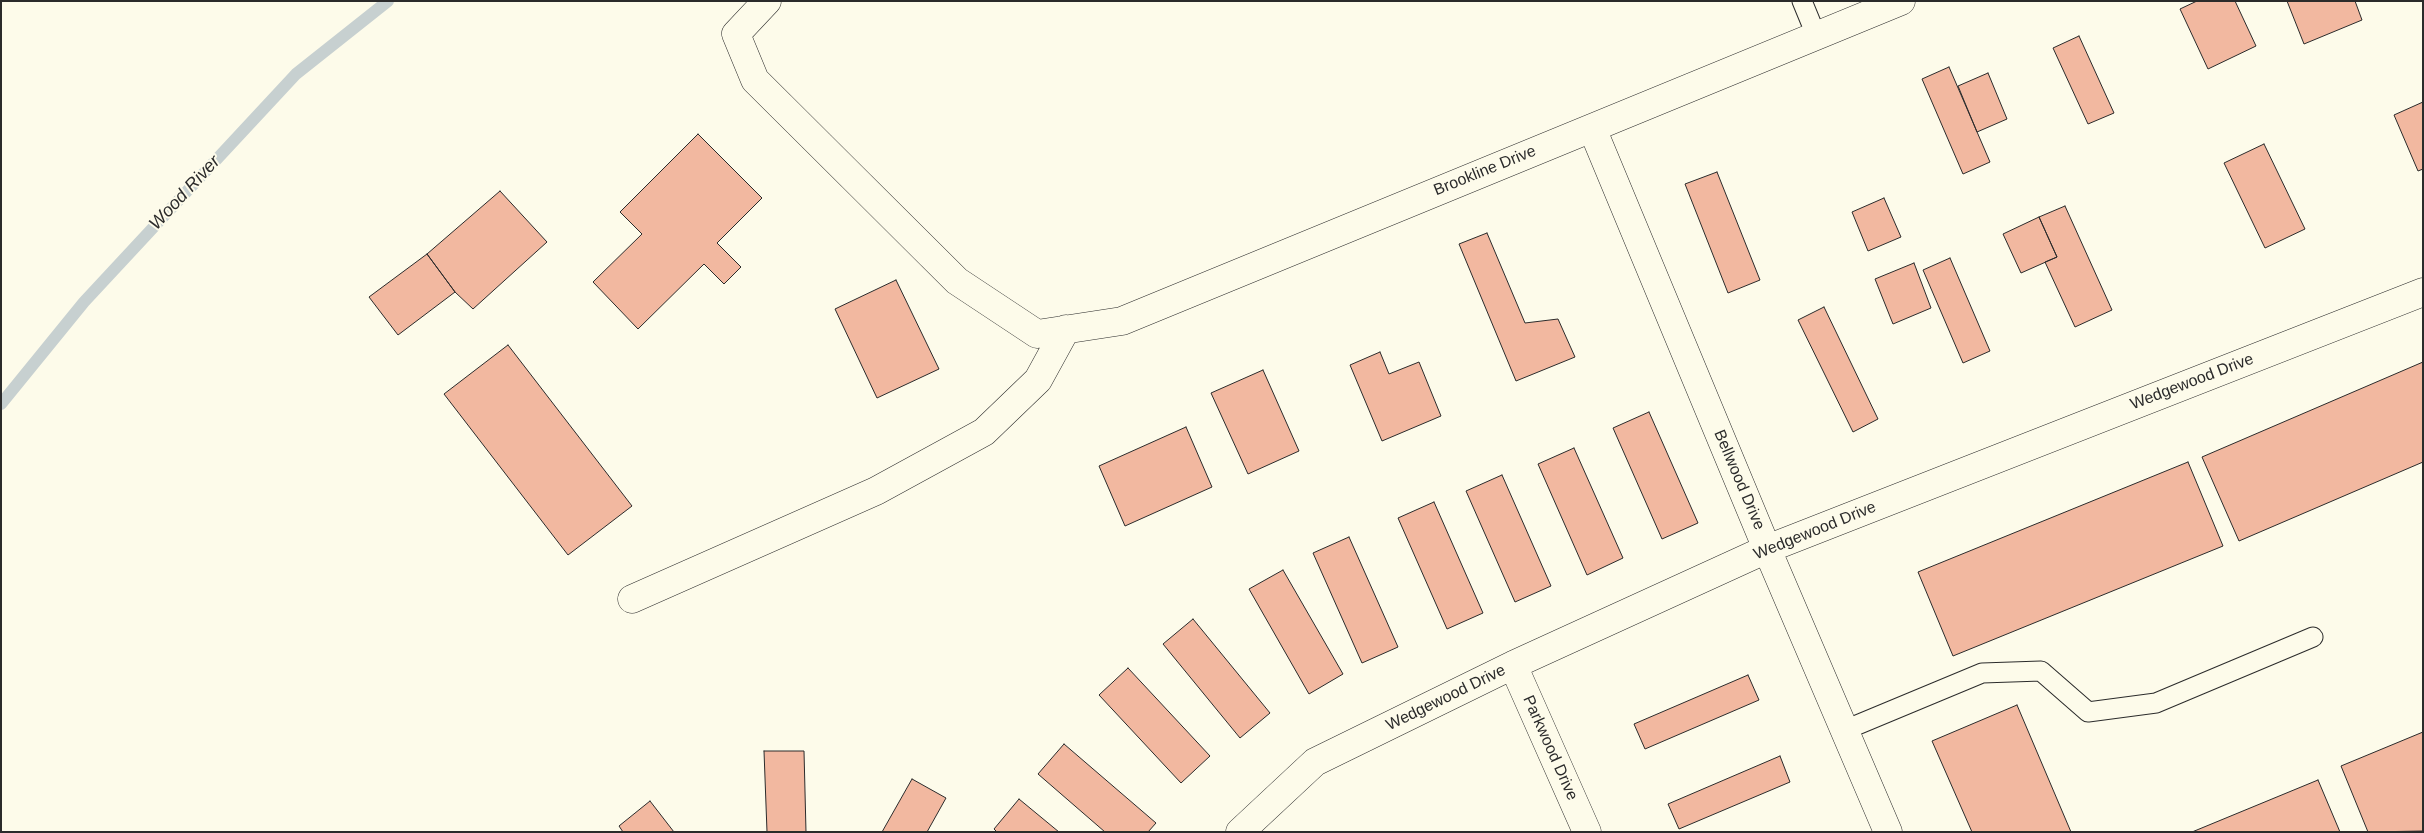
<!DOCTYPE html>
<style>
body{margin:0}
#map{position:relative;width:2424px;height:833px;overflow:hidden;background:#fdfbea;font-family:Arial,sans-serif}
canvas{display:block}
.frame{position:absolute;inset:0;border:2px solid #2b2b2b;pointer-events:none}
</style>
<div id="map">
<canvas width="2424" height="833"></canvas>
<div class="frame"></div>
</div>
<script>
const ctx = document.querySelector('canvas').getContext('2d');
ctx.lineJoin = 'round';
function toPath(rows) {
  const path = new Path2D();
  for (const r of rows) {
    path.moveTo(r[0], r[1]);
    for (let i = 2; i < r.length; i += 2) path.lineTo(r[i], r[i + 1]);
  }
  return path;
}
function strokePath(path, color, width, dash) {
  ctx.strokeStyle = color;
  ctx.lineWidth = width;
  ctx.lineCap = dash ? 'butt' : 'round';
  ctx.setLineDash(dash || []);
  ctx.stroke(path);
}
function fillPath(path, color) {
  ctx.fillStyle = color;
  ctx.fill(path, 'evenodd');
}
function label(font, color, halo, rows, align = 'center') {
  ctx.font = font + ' Arial,sans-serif';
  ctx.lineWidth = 4;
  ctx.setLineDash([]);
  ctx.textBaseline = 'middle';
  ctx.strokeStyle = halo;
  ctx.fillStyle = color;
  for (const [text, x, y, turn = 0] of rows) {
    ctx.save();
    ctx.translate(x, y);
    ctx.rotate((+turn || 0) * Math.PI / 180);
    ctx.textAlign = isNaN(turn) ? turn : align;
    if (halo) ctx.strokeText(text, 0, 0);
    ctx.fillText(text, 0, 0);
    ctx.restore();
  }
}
strokePath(toPath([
 [1,404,84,302,296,74,388,1]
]), '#c7d0d0', 12);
const building = toPath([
 [2197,1,2235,1,2256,46,2208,69,2180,9,2197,1],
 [2287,1,2355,1,2362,20,2304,44,2287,1],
 [2079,36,2114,113,2088,124,2053,48,2079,36],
 [1949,67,1990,162,1963,174,1922,79,1949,67],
 [1988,73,2007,119,1977,132,1958,86,1988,73],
 [2423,102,2423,169,2418,171,2394,115,2423,102],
 [698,134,762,198,717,243,741,267,724,284,704,264,638,329,593,282,642,234,620,212,698,134],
 [2264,144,2305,229,2265,248,2224,163,2264,144],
 [1717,172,1760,280,1728,293,1685,184,1717,172],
 [500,191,547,242,473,309,455,292,427,254,500,191],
 [1884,198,1901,237,1868,251,1852,212,1884,198],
 [2065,206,2112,310,2075,327,2045,262,2057,257,2039,217,2065,206],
 [2039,217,2057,257,2021,273,2003,234,2039,217],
 [1487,233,1525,323,1558,319,1575,357,1516,381,1459,244,1487,233],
 [427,254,455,292,398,335,369,297,427,254],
 [1950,258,1990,351,1963,363,1923,270,1950,258],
 [1914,263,1931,308,1893,324,1875,279,1914,263],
 [896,280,939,369,877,398,835,309,896,280],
 [1824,307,1878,419,1853,432,1798,320,1824,307],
 [508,345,632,506,568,555,444,394,508,345],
 [1380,352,1389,374,1419,362,1441,416,1382,441,1350,365,1380,352],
 [2423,362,2423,462,2239,541,2202,457,2423,362],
 [1263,370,1299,451,1248,474,1211,393,1263,370],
 [1649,412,1698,523,1662,539,1613,428,1649,412],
 [1186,427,1212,487,1125,526,1099,466,1186,427],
 [1574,448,1623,558,1587,575,1538,464,1574,448],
 [2188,462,2223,546,1953,656,1918,572,2188,462],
 [1502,475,1551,586,1515,602,1466,491,1502,475],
 [1434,502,1483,613,1447,629,1398,518,1434,502],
 [1349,537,1398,647,1362,663,1313,553,1349,537],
 [1283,570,1343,674,1309,694,1249,589,1283,570],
 [1193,619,1270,713,1240,738,1163,644,1193,619],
 [1128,668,1210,756,1181,783,1099,695,1128,668],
 [1748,675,1759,700,1645,749,1634,724,1748,675],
 [2017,705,2071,832,1972,832,1932,741,2017,705],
 [2423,732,2423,831,2368,832,2341,766,2423,732],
 [1064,744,1156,823,1148,832,1105,832,1038,774,1064,744],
 [764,751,804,751,806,832,767,832,764,751],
 [1780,756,1790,782,1679,829,1668,804,1780,756],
 [912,779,946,798,927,832,882,832,912,779],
 [2318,780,2340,832,2192,832,2318,780],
 [1019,799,1059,832,997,832,994,829,1019,799],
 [650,801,674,832,623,832,619,826,650,801]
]);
fillPath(building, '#f2b8a0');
strokePath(building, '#2b2b2b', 1);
const lane = toPath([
 [1802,1,1816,35],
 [1845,730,1982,673,2041,671,2088,712,2156,703,2313,637]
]);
const street = toPath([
 [767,1,736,34,755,80,957,281,1037,334,1122,321,1901,1],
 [1592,128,1767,549,1888,832],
 [632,599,876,491,984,432,1038,380,1066,329],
 [1513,665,1587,832],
 [1240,832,1315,762,1513,665,1767,549,2423,292]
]);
strokePath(lane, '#2b2b2b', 21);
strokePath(street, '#2b2b2b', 29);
strokePath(lane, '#fdfbea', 19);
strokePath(street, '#fdfbea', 28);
label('16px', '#2b2b2b', '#fdfbea', [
 ["Brookline Drive",1485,171,-22],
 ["Wedgewood Drive",2192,382,-21],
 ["Bellwood Drive",1739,480,67],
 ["Wedgewood Drive",1815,531,-22],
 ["Wedgewood Drive",1446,698,-26],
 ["Parkwood Drive",1550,748,66]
]);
label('italic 18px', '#2b2b2b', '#fdfbea', [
 ["Wood River",185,193,-47]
]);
</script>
